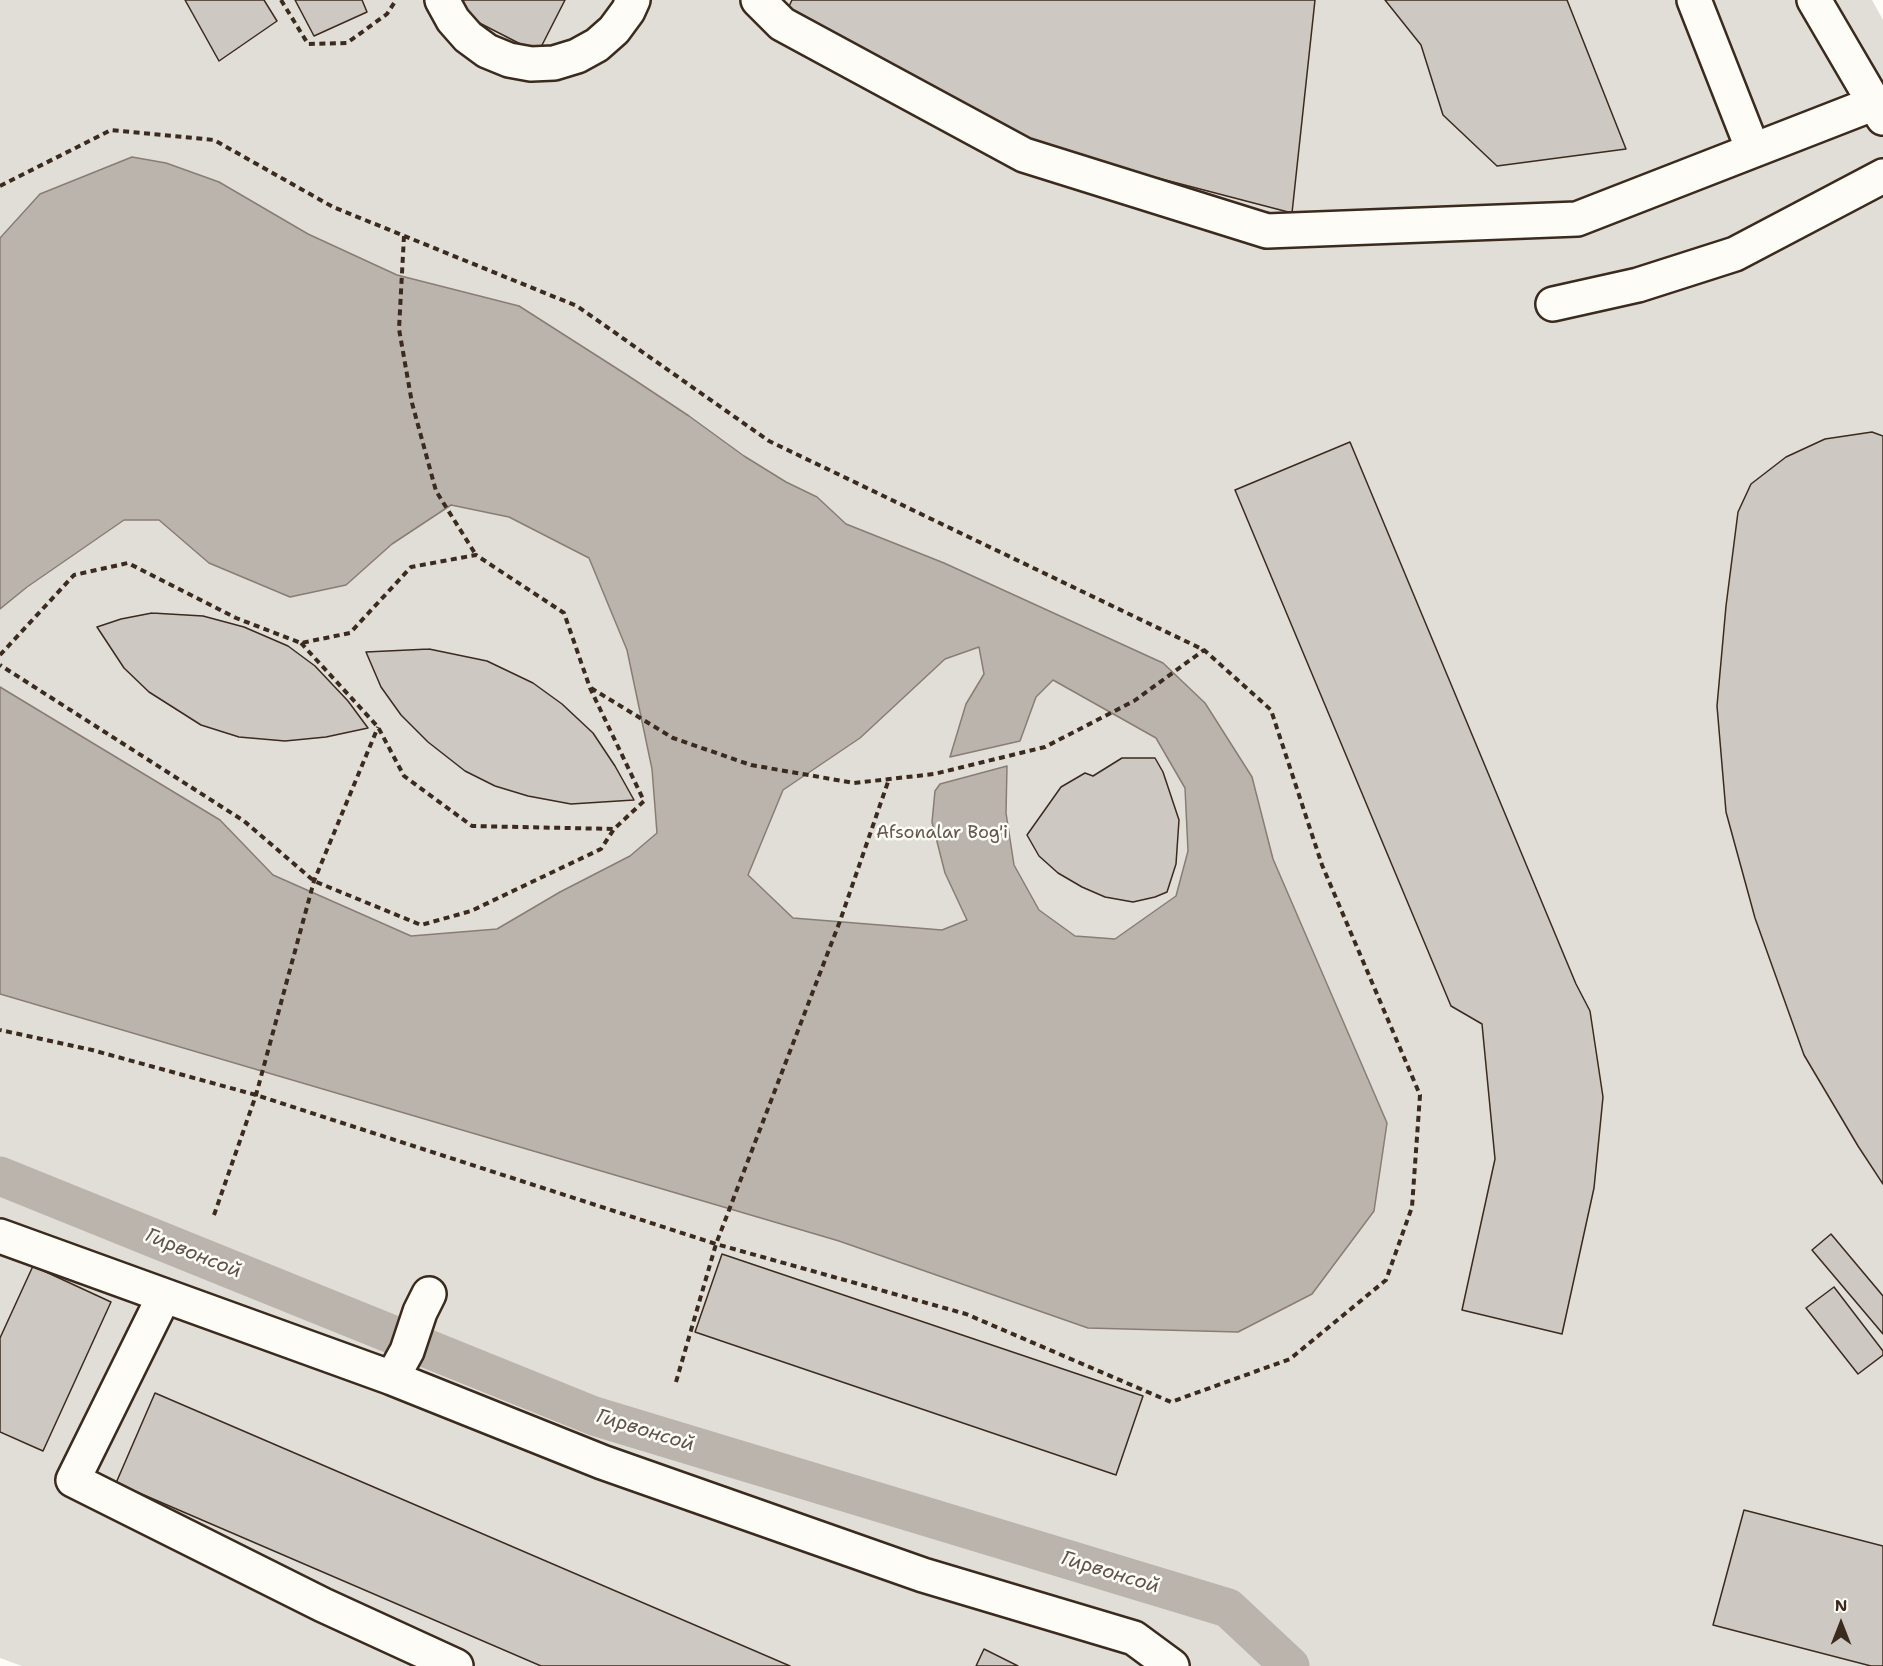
<!DOCTYPE html>
<meta charset="utf-8">
<style>
body{margin:0}
#map{position:relative;width:1883px;height:1666px;overflow:hidden;background:#fdfcf7;font-family:"Shantell Sans",sans-serif}
canvas{display:block}
.north{position:absolute;left:1811px;top:1594px;width:60px;height:60px;-webkit-text-stroke:4px #fdfcf7;paint-order:stroke;rotate:0deg;font-size:16px;font-weight:700;line-height:24px;text-align:center;color:#3b2a1e}
.north::after{content:'';display:block;margin:auto;width:21px;height:27px;background:#3b2a1e;clip-path:polygon(50% 0,100% 100%,50% 72%,0 100%)}
</style>
<div id="map">
<canvas width="1883" height="1666"></canvas>
<div class="north">N</div>
</div>
<script>
const ctx = document.querySelector('canvas').getContext('2d');
ctx.lineJoin = 'round';
function fillPath(path, color) {
  ctx.fillStyle = color;
  ctx.fill(path, 'evenodd');
}
function toPath(rows) {
  const path = new Path2D();
  for (const r of rows) {
    path.moveTo(r[0], r[1]);
    for (let i = 2; i < r.length; i += 2) path.lineTo(r[i], r[i + 1]);
  }
  return path;
}
function strokePath(path, color, width, dash) {
  ctx.strokeStyle = color;
  ctx.lineWidth = width;
  ctx.lineCap = dash ? 'butt' : 'round';
  ctx.setLineDash(dash || []);
  ctx.stroke(path);
}
function label(font, color, halo, rows, align = 'center') {
  ctx.font = font + ' "Shantell Sans",sans-serif';
  ctx.lineWidth = 5;
  ctx.setLineDash([]);
  ctx.textBaseline = 'middle';
  ctx.strokeStyle = halo;
  ctx.fillStyle = color;
  for (const [text, x, y, turn = 0] of rows) {
    ctx.save();
    ctx.translate(x, y);
    ctx.rotate((+turn || 0) * Math.PI / 180);
    ctx.textAlign = isNaN(turn) ? turn : align;
    if (halo) ctx.strokeText(text, 0, 0);
    ctx.fillText(text, 0, 0);
    ctx.restore();
  }
}
fillPath(toPath([
 [0,0,1872,0,1883,20,1883,1666,22,1666,0,1658]
]), '#e1ded7');
const water = toPath([
 [132,157,166,163,219,182,308,234,397,275,519,306,627,375,689,416,744,456,786,482,817,497,846,524,944,563,1163,663,1205,703,1252,777,1273,859,1387,1123,1374,1211,1312,1294,1238,1332,1088,1328,839,1241,0,994,0,687,220,820,273,875,411,936,497,929,560,892,630,856,657,833,652,769,627,650,589,558,509,517,451,505,392,544,346,585,290,597,209,563,159,520,124,520,27,587,0,609,0,238,40,194,132,157],
 [979,647,984,674,966,704,950,757,1020,741,1036,697,1053,680,1156,738,1185,788,1188,851,1176,896,1115,939,1075,936,1039,910,1014,865,1006,813,1007,766,940,784,935,791,932,822,945,873,967,920,942,930,793,918,748,875,783,790,860,738,945,659,979,647]
]);
fillPath(water, '#bbb4ad');
strokePath(water, '#887d74', 1.5);
strokePath(toPath([
 [0,1176,594,1416,1228,1608,1290,1666]
]), '#bbb4ad', 39);
const building = toPath([
 [185,0,264,0,277,21,219,61,185,0],
 [295,0,362,0,367,12,314,36,295,0],
 [464,0,565,0,538,53,458,12,464,0],
 [792,0,1315,0,1292,213,1012,140,786,13,792,0],
 [1385,0,1567,0,1626,149,1497,166,1443,115,1421,45,1385,0],
 [1872,432,1883,436,1883,1184,1858,1146,1804,1055,1755,918,1726,812,1717,706,1726,606,1738,512,1751,484,1786,457,1825,439,1872,432],
 [1350,442,1576,984,1590,1011,1603,1097,1594,1188,1562,1334,1462,1310,1495,1159,1482,1024,1451,1006,1235,490,1350,442],
 [152,613,203,616,244,627,288,646,315,666,348,701,368,728,326,737,285,741,239,737,201,725,149,692,124,668,97,627,121,619,152,613],
 [429,649,487,661,533,683,562,704,593,733,615,766,634,800,571,804,528,796,495,786,465,771,428,742,401,715,381,687,366,652,429,649],
 [1122,758,1155,758,1163,772,1179,820,1176,864,1167,892,1155,897,1133,902,1105,897,1082,887,1058,873,1039,856,1027,835,1061,787,1085,773,1093,776,1122,758],
 [1831,1234,1883,1296,1883,1334,1812,1250,1831,1234],
 [722,1254,1143,1396,1116,1475,695,1332,722,1254],
 [33,1266,111,1302,43,1451,0,1432,0,1338,33,1266],
 [1834,1287,1883,1351,1883,1355,1858,1374,1806,1308,1834,1287],
 [155,1393,790,1666,541,1666,116,1483,155,1393],
 [1744,1510,1883,1546,1883,1666,1871,1666,1713,1625,1744,1510],
 [984,1649,1018,1666,976,1666,984,1649]
]);
fillPath(building, '#cdc8c2');
strokePath(building, '#3b2a1e', 1.5);
const minor = toPath([
 [442,0,453,20,468,37,487,51,509,60,531,64,554,63,577,56,597,45,614,30,628,11,633,0],
 [758,0,782,24,1024,155,1267,231,1577,219,1875,103],
 [1694,0,1753,150],
 [1814,0,1883,118],
 [1553,304,1638,285,1735,254,1883,176],
 [0,1236,392,1378,407,1351,420,1312,429,1294],
 [164,1296,73,1480,323,1605,456,1666],
 [392,1378,602,1462,923,1575,1134,1638,1172,1666]
]);
strokePath(minor, '#3b2a1e', 38);
strokePath(toPath([
 [281,0,308,44,347,43,387,14,396,0],
 [0,186,111,130,214,140,333,207,577,306,769,441,1204,650,1271,710,1322,865,1420,1095,1412,1207,1386,1280,1290,1359,1171,1402,966,1314,716,1244,256,1095,92,1050,0,1030],
 [404,236,399,329,412,403,436,491,476,555],
 [301,643,378,727,404,776,472,826,614,829],
 [0,655,74,575,128,563,236,618,301,643,350,633,411,567,476,555,564,613,590,688,644,801,614,829,601,849,471,911,421,925,314,881,244,821,0,665],
 [591,688,673,738,751,765,854,783,934,774,1045,747,1134,701,1204,650],
 [214,1215,256,1095,314,881,378,727],
 [676,1382,716,1244,840,921,889,779]
]), '#3b2a1e', 4, [6, 4.5]);
strokePath(minor, '#fdfcf7', 33);
label('18px', '#64574c', '#fdfcf7', [
 ["Afsonalar Bog'i",942,833]
]);
label('italic 20px', '#615349', '#fdfcf7', [
 ["Гирвонсой",193,1254,22],
 ["Гирвонсой",645,1431,17],
 ["Гирвонсой",1110,1573,17]
]);
</script>
